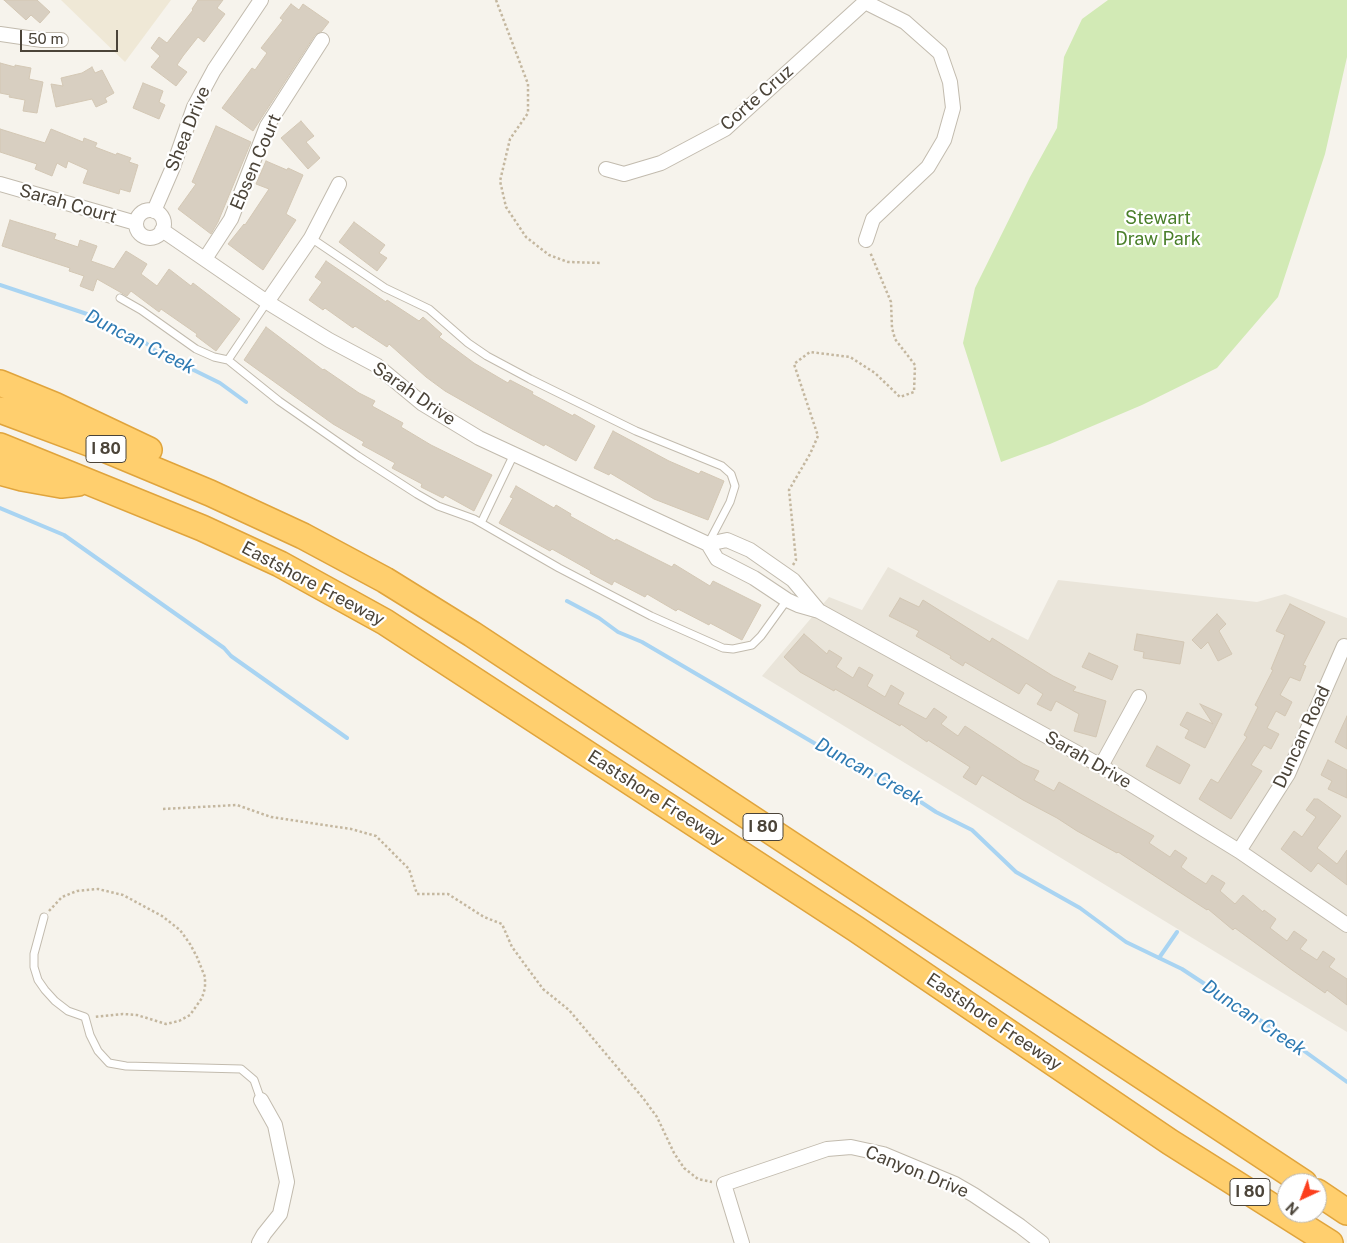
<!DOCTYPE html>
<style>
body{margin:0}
#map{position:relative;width:1347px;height:1243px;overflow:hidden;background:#f6f3ec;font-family:"Public Sans",sans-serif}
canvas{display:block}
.north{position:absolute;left:1277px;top:1173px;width:50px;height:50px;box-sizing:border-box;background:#fff;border:1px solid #b7b4b0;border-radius:50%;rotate:223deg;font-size:14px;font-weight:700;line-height:20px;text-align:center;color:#4b4439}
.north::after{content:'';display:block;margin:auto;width:18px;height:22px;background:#fc3f1d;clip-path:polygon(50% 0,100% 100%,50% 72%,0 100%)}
.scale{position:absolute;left:20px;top:30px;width:98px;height:22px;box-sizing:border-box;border:2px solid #4b4439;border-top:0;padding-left:6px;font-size:15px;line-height:18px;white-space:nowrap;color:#4b4439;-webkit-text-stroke:4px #fff;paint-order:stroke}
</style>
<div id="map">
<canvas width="1347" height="1243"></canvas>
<div class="north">N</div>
<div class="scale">50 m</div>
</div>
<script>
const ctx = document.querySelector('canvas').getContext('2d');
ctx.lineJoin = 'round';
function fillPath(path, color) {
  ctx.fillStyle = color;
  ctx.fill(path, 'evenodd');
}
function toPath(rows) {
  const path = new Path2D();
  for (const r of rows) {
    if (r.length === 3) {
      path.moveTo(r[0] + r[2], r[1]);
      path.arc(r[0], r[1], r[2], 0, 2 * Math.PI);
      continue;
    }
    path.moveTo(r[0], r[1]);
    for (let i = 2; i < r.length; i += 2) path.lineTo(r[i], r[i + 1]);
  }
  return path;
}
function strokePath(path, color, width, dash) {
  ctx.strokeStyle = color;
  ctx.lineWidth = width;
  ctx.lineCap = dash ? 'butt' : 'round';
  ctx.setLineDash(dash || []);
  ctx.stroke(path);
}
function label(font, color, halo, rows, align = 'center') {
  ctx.font = font + ' "Public Sans",sans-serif';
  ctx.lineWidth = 4.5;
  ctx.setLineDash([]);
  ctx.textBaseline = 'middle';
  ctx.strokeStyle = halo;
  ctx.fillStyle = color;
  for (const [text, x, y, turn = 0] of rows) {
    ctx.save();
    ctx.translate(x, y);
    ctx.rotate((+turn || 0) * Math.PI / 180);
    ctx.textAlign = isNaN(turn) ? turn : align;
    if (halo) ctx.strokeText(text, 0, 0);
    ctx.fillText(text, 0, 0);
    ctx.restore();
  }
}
fillPath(toPath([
 [888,567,1028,640,1058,580,1257,602,1285,594,1347,618,1347,1032,762,676,829,597,862,610]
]), '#eae5da');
fillPath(toPath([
 [61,0,171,0,125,62]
]), '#efe8d6');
fillPath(toPath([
 [1108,0,1347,0,1347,57,1325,154,1278,297,1217,368,1142,405,1050,444,1001,462,963,343,975,288,1030,177,1057,128,1064,57,1082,19]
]), '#d2eab5');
strokePath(toPath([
 [0,285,99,318,118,331,142,340,157,352,220,383,246,402],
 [0,508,64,535,224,648,231,656,347,738],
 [567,601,599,618,618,632,642,642,826,750,892,783,936,812,972,830,1016,872,1080,908,1126,942,1182,969,1217,992,1278,1032,1347,1082],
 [1159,958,1177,932]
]), '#a9d4f2', 4);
const building = toPath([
 [4,0,37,0,50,12,40,23,31,15,26,20,4,0],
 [198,0,223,0,217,8,225,14,204,42,198,37,183,56,177,65,187,72,176,86,151,67,160,56,151,48,159,37,167,43,193,10,192,9,198,0],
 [291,4,299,10,303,4,329,22,322,31,315,35,253,131,222,108,252,68,255,70,267,53,261,48,283,20,280,18,291,4],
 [0,63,15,67,15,65,31,68,29,79,43,82,37,113,23,111,25,100,9,97,10,95,0,93,0,63],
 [92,67,95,73,102,70,114,93,105,98,107,102,96,107,92,99,56,107,51,84,63,86,61,78,82,73,92,67],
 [143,83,163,91,159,102,165,105,159,119,133,108,143,83],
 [301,121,314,136,306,142,320,158,308,169,281,138,301,121],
 [216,126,251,142,218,222,211,234,178,209,196,184,192,182,216,126],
 [0,129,45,143,51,129,83,142,84,138,97,143,95,147,116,155,117,153,131,158,129,162,138,165,130,192,120,189,119,194,83,183,88,170,68,161,66,168,57,163,52,176,35,169,37,164,0,152,0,129],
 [266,161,287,170,288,168,303,175,286,214,296,220,263,270,228,244,244,224,245,225,269,189,256,184,266,161],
 [10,220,56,234,54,239,78,247,80,240,97,246,91,261,114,269,126,251,147,264,141,274,157,286,169,269,191,286,193,283,240,319,216,351,196,336,197,334,161,309,159,312,131,291,127,296,97,279,93,291,80,286,84,276,69,271,70,268,2,246,10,220],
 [354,222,385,245,379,253,387,258,377,271,339,242,354,222],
 [326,261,386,302,387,300,419,321,423,317,442,334,439,337,474,363,508,383,510,380,533,392,532,394,573,416,574,414,595,426,576,461,545,444,544,446,512,429,445,391,426,377,389,344,387,347,355,326,353,328,325,308,323,310,309,300,322,282,315,277,326,261],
 [266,327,323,370,324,369,359,393,375,401,372,406,403,423,401,427,431,445,492,475,474,511,445,495,443,498,421,487,422,484,392,468,395,463,362,445,364,442,333,424,244,360,266,327],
 [613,431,669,461,699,474,701,471,724,481,708,520,654,499,610,473,609,475,594,468,613,431],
 [516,486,554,508,556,505,571,514,570,516,615,541,616,539,672,567,674,564,710,586,713,581,761,605,742,640,710,623,709,625,678,609,676,611,647,594,645,597,614,581,612,585,590,573,591,571,552,549,550,551,499,523,513,498,510,497,516,486],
 [900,598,919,607,923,600,990,642,992,638,1053,676,1076,687,1073,691,1106,701,1096,737,1074,731,1079,714,1056,701,1051,711,1037,704,1043,694,1026,683,1019,694,965,662,963,666,950,658,951,656,916,636,919,631,889,616,900,598],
 [1290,604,1325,622,1303,665,1306,666,1300,681,1290,677,1280,695,1292,702,1285,716,1276,711,1267,728,1279,734,1271,749,1264,745,1251,765,1262,771,1231,819,1199,799,1211,779,1218,783,1247,737,1244,735,1258,707,1255,705,1273,670,1271,669,1285,635,1276,631,1290,604],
 [1217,614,1226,624,1219,631,1232,654,1218,661,1208,642,1201,649,1192,640,1217,614],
 [804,634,827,654,829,650,842,658,836,667,853,678,859,667,873,675,867,686,885,697,891,685,904,693,898,704,926,719,934,708,947,717,941,724,958,736,965,726,1023,764,1039,771,1034,780,1054,791,1059,782,1154,836,1149,843,1170,857,1175,850,1187,858,1181,867,1189,873,1206,884,1212,875,1225,883,1220,891,1235,904,1243,895,1263,912,1264,910,1276,919,1270,928,1287,941,1294,931,1307,940,1300,949,1317,960,1323,951,1335,959,1329,967,1347,979,1347,1005,1327,990,1325,993,1292,970,1235,928,1233,930,1208,909,1207,910,1118,852,1117,853,1077,831,1057,818,1023,800,982,775,976,785,963,777,970,767,928,740,927,742,901,724,900,726,835,689,834,691,800,672,784,657,804,634],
 [1137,634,1184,642,1180,664,1143,658,1144,652,1134,650,1137,634],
 [1089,653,1118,666,1112,680,1082,667,1089,653],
 [1200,704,1222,714,1205,748,1185,738,1189,730,1180,725,1187,712,1213,724,1200,704],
 [1347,716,1347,749,1335,742,1347,716],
 [1157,746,1190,765,1180,784,1146,766,1157,746],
 [1328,760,1347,770,1347,798,1328,789,1332,781,1321,775,1328,760],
 [1314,799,1318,799,1341,816,1317,848,1337,864,1347,850,1347,885,1318,863,1311,872,1281,849,1294,831,1302,837,1316,817,1306,810,1314,799]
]);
fillPath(building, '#d8cfc1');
strokePath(building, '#d3c7b4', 1);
const service = toPath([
 [311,238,385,288,429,309,468,343,487,356,530,379,636,431,722,466,731,474,735,486,730,502,708,544],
 [120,298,141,310,196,349,214,357,228,360,267,302],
 [228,360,279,401,358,456,417,494,438,506,474,519,559,568,651,616,723,648,733,649,752,645,761,636,787,600],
 [481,523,514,454],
 [44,917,34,954,34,967,38,980,45,990,55,1001,68,1011,85,1017,90,1035,98,1051,109,1063,126,1066,241,1069,254,1080,261,1100]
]);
const minor = toPath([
 [865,2,905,22,940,53,950,82,953,108,944,140,928,167,873,219,866,240],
 [0,34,42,40,61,40],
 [606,169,624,174,661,163,725,129,865,2],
 [0,184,136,223],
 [150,224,14],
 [154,211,173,167,194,107,214,70,261,0],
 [162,230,267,302,329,340,376,365,423,404,479,438,708,544],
 [205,259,231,219,267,126,322,40],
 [267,302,311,238,339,184],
 [819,611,793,580,750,550,727,540,708,544,717,559,754,578,787,600,798,605,819,611,1101,766,1239,851,1347,925],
 [1101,766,1139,697],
 [1239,851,1288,774,1344,646],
 [259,1243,264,1234,280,1214,287,1182,275,1125,261,1100],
 [742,1243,724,1184,827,1149,851,1147,883,1154,955,1184,974,1195,1020,1226,1042,1243]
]);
const motorway = toPath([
 [0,383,54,405,149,450],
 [0,410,102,448,210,493,303,536,385,580,472,634,1304,1183],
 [0,446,202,528,280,564,385,622,856,929,1170,1142,1330,1243],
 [0,472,22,478,61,485,78,483],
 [1317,1192,1347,1212]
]);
strokePath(service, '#c2bbae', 9);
strokePath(minor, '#c2bbae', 16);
strokePath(motorway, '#e0a43c', 28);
strokePath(toPath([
 [496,0,528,84,528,113,510,139,500,181,506,207,526,237,549,255,568,262,602,263],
 [793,565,796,560,789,490,810,454,818,436,794,364,810,352,850,357,875,373,900,397,914,392,915,365,895,339,892,328,891,302,870,252],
 [163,809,237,805,271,817,351,829,376,836,409,869,417,894,448,894,484,917,502,924,512,947,543,989,569,1010,643,1098,657,1117,674,1153,684,1168,698,1179,712,1182],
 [49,911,62,897,77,891,98,889,123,895,162,916,180,930,190,944,197,957,205,977,205,988,202,998,190,1015,179,1021,166,1024,137,1015,123,1014,94,1017]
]), '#c4b79f', 2.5, [2.5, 2.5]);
strokePath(service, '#fff', 7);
strokePath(minor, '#fff', 14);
strokePath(motorway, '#ffcf6e', 25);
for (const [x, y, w] of [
 [106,449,40],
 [763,827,40],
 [1250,1192,40]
]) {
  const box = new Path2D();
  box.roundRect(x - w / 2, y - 13.5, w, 27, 4);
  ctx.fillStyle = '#fff';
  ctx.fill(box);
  strokePath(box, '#4b4439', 1);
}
label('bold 16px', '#4b4439', null, [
 ["I 80",106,449],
 ["I 80",763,827],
 ["I 80",1250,1192]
]);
label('18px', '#4b4439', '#fff', [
 ["Corte Cruz",757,98,-41],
 ["Shea Drive",188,129,-68],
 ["Ebsen Court",256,162,-67],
 ["Sarah Court",68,204,16],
 ["Sarah Drive",414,394,35],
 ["Eastshore Freeway",313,584,28],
 ["Duncan Road",1302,737,-65],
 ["Sarah Drive",1088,760,30],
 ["Eastshore Freeway",656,798,33],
 ["Eastshore Freeway",994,1022,34],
 ["Canyon Drive",917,1172,22]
]);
label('18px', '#4a7f2a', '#fff', [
 ["Stewart",1158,218],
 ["Draw Park",1158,239]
]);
label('italic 19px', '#2e7ab2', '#fff', [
 ["Duncan Creek",140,342,27],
 ["Duncan Creek",869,772,29],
 ["Duncan Creek",1254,1018,34]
]);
</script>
